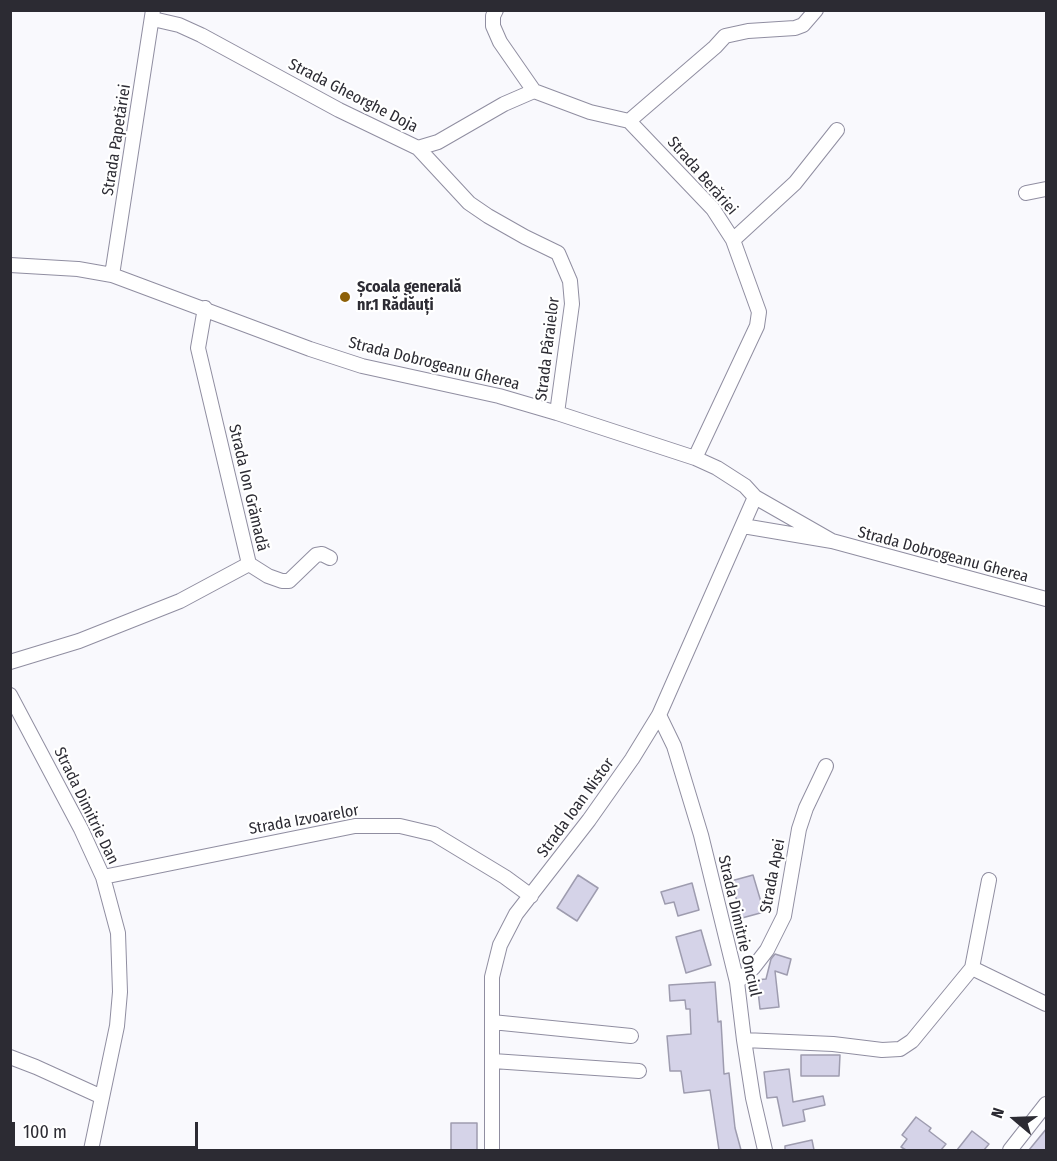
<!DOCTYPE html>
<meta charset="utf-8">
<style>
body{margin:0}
#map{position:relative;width:1057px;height:1161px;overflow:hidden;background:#f9f9fd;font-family:"Fira Sans Condensed",sans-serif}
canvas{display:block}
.frame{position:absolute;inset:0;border:12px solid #2c2b33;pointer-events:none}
.north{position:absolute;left:985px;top:1089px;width:60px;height:60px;-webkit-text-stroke:4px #fff;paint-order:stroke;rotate:289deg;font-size:16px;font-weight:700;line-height:24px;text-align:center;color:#2c2b33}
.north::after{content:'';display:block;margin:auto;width:21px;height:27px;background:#2c2b33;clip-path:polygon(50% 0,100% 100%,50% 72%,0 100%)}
.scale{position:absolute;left:12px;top:1122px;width:186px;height:27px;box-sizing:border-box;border:3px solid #2c2b33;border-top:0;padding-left:8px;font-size:18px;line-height:21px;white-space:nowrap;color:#2c2b33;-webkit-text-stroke:4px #fff;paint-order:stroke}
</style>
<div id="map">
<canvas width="1057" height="1161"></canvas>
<div class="frame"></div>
<div class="north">N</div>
<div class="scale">100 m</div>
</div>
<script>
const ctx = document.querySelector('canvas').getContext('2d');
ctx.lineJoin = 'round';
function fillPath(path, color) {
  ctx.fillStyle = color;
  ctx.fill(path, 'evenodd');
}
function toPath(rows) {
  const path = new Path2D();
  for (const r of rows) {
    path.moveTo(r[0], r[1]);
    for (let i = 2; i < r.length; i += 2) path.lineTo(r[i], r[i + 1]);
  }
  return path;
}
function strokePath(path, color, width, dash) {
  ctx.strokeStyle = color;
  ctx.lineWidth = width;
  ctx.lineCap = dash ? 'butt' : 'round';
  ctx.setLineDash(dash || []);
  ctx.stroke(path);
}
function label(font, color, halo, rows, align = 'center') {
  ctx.font = font + ' "Fira Sans Condensed",sans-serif';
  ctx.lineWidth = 4.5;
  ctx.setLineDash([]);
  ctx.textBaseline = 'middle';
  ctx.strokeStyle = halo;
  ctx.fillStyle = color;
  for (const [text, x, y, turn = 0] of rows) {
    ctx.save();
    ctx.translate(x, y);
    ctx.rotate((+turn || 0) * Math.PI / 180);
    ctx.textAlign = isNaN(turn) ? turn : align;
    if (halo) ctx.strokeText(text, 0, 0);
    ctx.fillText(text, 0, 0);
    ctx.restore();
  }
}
const building = toPath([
 [578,875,598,888,577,921,557,908,578,875],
 [753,875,764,912,742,918,731,881,753,875],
 [692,883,699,910,678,916,674,902,665,904,661,892,692,883],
 [701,930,711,965,686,973,676,937,701,930],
 [775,954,791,959,787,975,775,971,779,1007,760,1009,758,991,752,987,755,980,766,979,771,959,775,954],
 [715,982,718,1022,721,1021,724,1074,729,1073,735,1128,741,1150,719,1150,710,1090,684,1093,681,1071,670,1071,667,1036,691,1034,690,1009,686,1009,685,1000,670,1001,669,985,715,982],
 [801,1055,840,1055,839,1076,801,1076,801,1055],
 [789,1069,793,1102,823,1096,825,1105,803,1110,805,1121,783,1126,777,1097,767,1098,764,1072,789,1069],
 [916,1117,931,1128,929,1131,946,1144,941,1150,906,1150,901,1147,907,1139,902,1135,916,1117],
 [451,1123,477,1123,477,1150,451,1150,451,1123],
 [1047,1128,1047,1150,1029,1150,1047,1128],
 [972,1131,989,1144,984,1150,957,1150,972,1131],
 [812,1140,814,1150,785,1150,785,1146,812,1140]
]);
fillPath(building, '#d5d3e8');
strokePath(building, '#9e9caf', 1.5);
const minor = toPath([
 [496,10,493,16,493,26,500,42,534,91],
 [153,19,179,25,201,35,339,110,418,148,438,142,504,104,534,91,590,112,629,121,715,47,725,36,748,31,795,28,803,25,816,10],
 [629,121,713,209,733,240,759,312,757,326,695,458],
 [418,148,469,203,488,216,525,237,558,253,570,281,572,304,557,413],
 [1026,193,1046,189],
 [733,240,795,183,837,130],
 [10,265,78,269,112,275,310,349,362,366,499,396,557,413,695,458,717,468,745,486,755,497,832,541],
 [112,275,153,10],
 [743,526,832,541,1046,599],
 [249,564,268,576,282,581,289,581,316,555,322,554,330,558],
 [10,662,79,641,180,601,249,564,198,348,205,308],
 [10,695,81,829,103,877,118,933,120,992,117,1026,91,1150],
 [659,715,674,746,701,835,737,982,744,1040,753,1098,765,1150],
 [103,877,355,826,400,826,434,834,505,877,531,896],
 [972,968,1046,1004],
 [737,982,753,968,767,950,784,916,799,829,806,808,826,766],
 [492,1022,631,1036],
 [744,1040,833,1044,882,1050,900,1049,912,1041,972,968,989,880],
 [10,1057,36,1067,102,1097],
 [493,1061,639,1071],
 [492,1150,492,977,500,945,516,914,589,820,632,759,659,715,755,497],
 [1010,1150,1046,1104]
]);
strokePath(minor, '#908ea1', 16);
strokePath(minor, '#fff', 14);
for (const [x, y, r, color] of [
 [345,297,6,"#8e6108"]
]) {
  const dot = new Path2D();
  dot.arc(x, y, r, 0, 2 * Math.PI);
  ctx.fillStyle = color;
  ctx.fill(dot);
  strokePath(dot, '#fff', 2);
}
label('16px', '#2c2b33', '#fff', [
 ["Strada Gheorghe Doja",353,96,27],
 ["Strada Papetăriei",117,140,-81],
 ["Strada Berăriei",702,176,49],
 ["Strada Pâraielor",548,349,-83],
 ["Strada Dobrogeanu Gherea",434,364,14],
 ["Strada Ion Grămadă",248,488,77],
 ["Strada Dobrogeanu Gherea",943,555,15],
 ["Strada Dimitrie Dan",86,806,64],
 ["Strada Ioan Nistor",576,808,-54],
 ["Strada Izvoarelor",304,820,-10],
 ["Strada Apei",773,876,-79],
 ["Strada Dimitrie Onciul",739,926,77]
]);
label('bold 16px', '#2c2b33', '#fff', [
 ["Școala generală",357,288],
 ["nr.1 Rădăuți",357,306]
], 'left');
</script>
